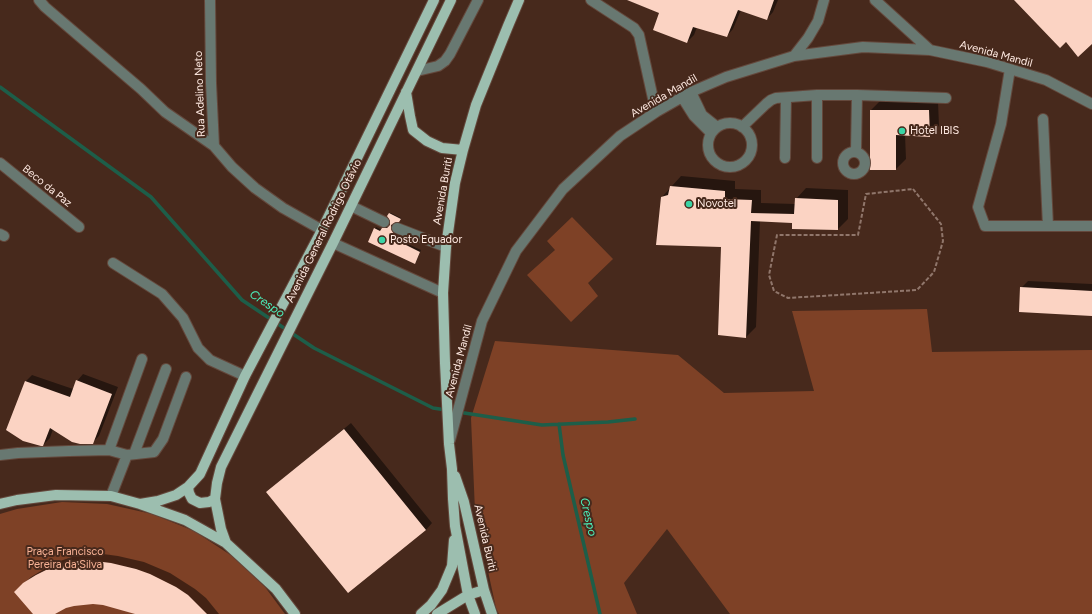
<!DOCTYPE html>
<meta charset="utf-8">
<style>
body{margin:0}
canvas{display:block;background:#47291c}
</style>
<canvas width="1092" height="614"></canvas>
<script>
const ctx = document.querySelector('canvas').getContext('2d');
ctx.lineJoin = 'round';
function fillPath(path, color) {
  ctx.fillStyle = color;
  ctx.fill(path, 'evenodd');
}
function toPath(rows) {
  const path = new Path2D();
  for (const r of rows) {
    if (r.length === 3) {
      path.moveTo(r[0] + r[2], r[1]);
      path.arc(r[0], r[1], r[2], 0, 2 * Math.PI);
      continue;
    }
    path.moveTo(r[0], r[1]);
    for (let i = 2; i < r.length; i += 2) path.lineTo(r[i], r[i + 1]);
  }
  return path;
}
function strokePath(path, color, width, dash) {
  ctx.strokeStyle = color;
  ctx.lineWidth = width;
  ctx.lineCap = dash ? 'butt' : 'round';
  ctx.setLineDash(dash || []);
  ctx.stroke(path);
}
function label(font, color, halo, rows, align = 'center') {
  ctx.font = font + ' Figtree,sans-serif';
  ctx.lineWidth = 4;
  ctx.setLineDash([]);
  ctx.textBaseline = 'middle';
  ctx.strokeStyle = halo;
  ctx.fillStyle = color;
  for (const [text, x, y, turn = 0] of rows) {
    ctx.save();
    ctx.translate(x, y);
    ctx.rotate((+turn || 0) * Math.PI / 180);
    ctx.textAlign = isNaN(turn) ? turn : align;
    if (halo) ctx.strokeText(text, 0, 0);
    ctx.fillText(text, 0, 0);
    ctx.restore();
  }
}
fillPath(toPath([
 [572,217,613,259,588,283,598,296,571,322,527,275,555,250,547,241],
 [927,309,932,352,1092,350,1092,614,730,614,667,529,624,583,637,614,499,614,496,608,475,511,471,418,495,341,678,355,724,393,814,391,792,311],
 [62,502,107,504,152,514,194,531,232,556,265,587,285,614,0,614,0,514,17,509]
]), '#7e4126');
fillPath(toPath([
 [627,0,778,0,773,12,767,19,741,10,733,29,727,36,697,27,694,35,687,42,660,13],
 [881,100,938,101,939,126,929,136,905,134,906,159,896,169,871,110],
 [681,176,735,181,735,189,761,190,761,203,796,204,796,199,806,188,848,190,848,219,838,229,793,222,760,221,756,327,746,337,722,246,662,197],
 [391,213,401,218,401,219,392,223,392,228,395,232,392,237,421,250,416,262,375,229,376,227,382,230,384,227,391,226,389,214],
 [1028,281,1092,284,1092,314,1021,288],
 [83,374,118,387,99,436,92,443,53,429,50,438,43,445,25,382,32,375,73,389,77,381],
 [351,423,432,523,426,530,267,492,274,486],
 [103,554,118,556,144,562,170,573,195,589,206,598,219,614,137,614,103,604,84,603,65,607,54,614,35,614,22,585,31,577,44,569,57,562,72,557,87,555]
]), '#0007');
strokePath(toPath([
 [0,87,151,197,242,300,314,348,433,408,446,410],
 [458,412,542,425,608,422,635,419],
 [559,424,563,455,600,614]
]), '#1d5e49', 3.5);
fillPath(toPath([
 [627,0,774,0,767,20,738,10,727,37,693,27,687,43,653,30,659,13],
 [1014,0,1092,0,1092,44,1078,57,1066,42,1060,48],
 [870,110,929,110,930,137,896,135,896,170,870,170],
 [670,186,725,191,725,199,752,200,751,213,794,214,795,198,838,200,838,230,792,229,792,223,751,221,746,338,718,335,721,247,656,245,661,197,668,195],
 [389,213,401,219,399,222,396,222,391,225,391,229,394,234,392,238,420,252,415,264,368,242,374,228,380,231,382,228,387,228,390,225,390,221,387,216],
 [1020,287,1092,291,1092,316,1019,312],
 [76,380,112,394,93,444,80,444,72,442,50,428,43,446,41,446,23,441,6,430,25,381,70,397],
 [344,429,426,530,348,593,266,492],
 [79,561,95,561,111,563,136,569,150,574,176,587,188,595,207,614,135,614,103,605,93,604,74,606,66,608,55,614,33,614,14,592,23,583,36,575,50,568,64,564]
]), '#fbd3c3');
const minor = toPath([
 [39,0,45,7,141,89,165,112,214,146],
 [210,0,211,83,214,146,232,167,255,188,283,208,322,230],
 [591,0,634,28,639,35,656,112],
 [875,0,930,50],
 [794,56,808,38,818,21,824,0],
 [1010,69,1001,124,978,207,985,226,1092,226],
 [417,71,438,66,445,61,450,54,478,0],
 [691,92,702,115,717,127],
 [857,95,946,98],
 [682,97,694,116,711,133],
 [1043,119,1048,226],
 [730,145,22],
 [742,127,766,104,771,100,776,98,817,95,857,95,856,151],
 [854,163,11],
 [785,158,786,98],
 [817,158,817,95],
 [0,163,79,227],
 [351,206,384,222],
 [397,228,446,247],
 [0,234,4,236],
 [333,243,443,293],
 [113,263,162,294,183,318,198,348,210,360,245,376],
 [450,440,482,321,516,251,563,189,620,136,656,112,691,92,726,77,794,56,863,47,930,50,987,62,1046,80,1092,104],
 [109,450,142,359],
 [134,454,166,369],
 [0,455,18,453,69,451,109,450,127,455,154,452,163,439,186,377],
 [111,496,127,455]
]);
const major = toPath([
 [406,92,410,116,413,130,427,141,442,148,463,150],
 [455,476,464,502,484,590,492,614],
 [188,487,189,493,192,499,200,503,209,502,215,499],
 [0,504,17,500,56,495,111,496,140,504,185,520,226,543,276,589,295,614],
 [140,504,158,501,176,495,188,487,200,474,245,376,322,230,434,0],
 [226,543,221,529,215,499,217,483,221,467,333,243,451,0],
 [421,614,431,605,442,590,452,566,454,540],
 [437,614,468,595,484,590],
 [475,614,468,595,455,526,453,499,452,469,449,444,445,363,443,293,446,247,455,183,463,150,476,105,508,26,519,0]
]);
strokePath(minor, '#64483c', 12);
strokePath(major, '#64483c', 12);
strokePath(toPath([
 [913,189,941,224,943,241,934,272,917,290,788,298,774,291,769,275,777,235,858,235,866,194,913,189]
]), '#90766b', 2, [4, 2]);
strokePath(minor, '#687871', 10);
strokePath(major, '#9cbeaf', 10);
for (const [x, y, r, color] of [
 [902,131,4,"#3ad4a5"],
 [689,204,4,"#3ad4a5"],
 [382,240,4,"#3ad4a5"]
]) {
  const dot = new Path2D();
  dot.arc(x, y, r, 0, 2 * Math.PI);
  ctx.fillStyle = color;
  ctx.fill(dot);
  strokePath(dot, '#47291c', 1.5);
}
label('11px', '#ffeae2', '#47291c', [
 ["Avenida Mandil",996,54,15],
 ["Rua Adelino Neto",200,94,-92],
 ["Avenida Mandil",664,96,-30],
 ["Beco da Paz",47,186,39],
 ["Avenida Buriti",443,191,-80],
 ["Avenida General Rodrigo Otávio",324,231,-64],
 ["Avenida Mandil",459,361,-75],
 ["Avenida Buriti",485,538,77]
]);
label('11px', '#ffeae2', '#47291c', [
 ["Hotel IBIS",910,131],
 ["Novotel",697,204],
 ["Posto Equador",390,240]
], 'left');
label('11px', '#f9b295', '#47291c', [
 ["Praça Francisco",65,552],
 ["Pereira da Silva",65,565]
]);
label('italic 12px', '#4bf0bb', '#47291c', [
 ["Crespo",267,304,34],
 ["Crespo",588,517,77]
]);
</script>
